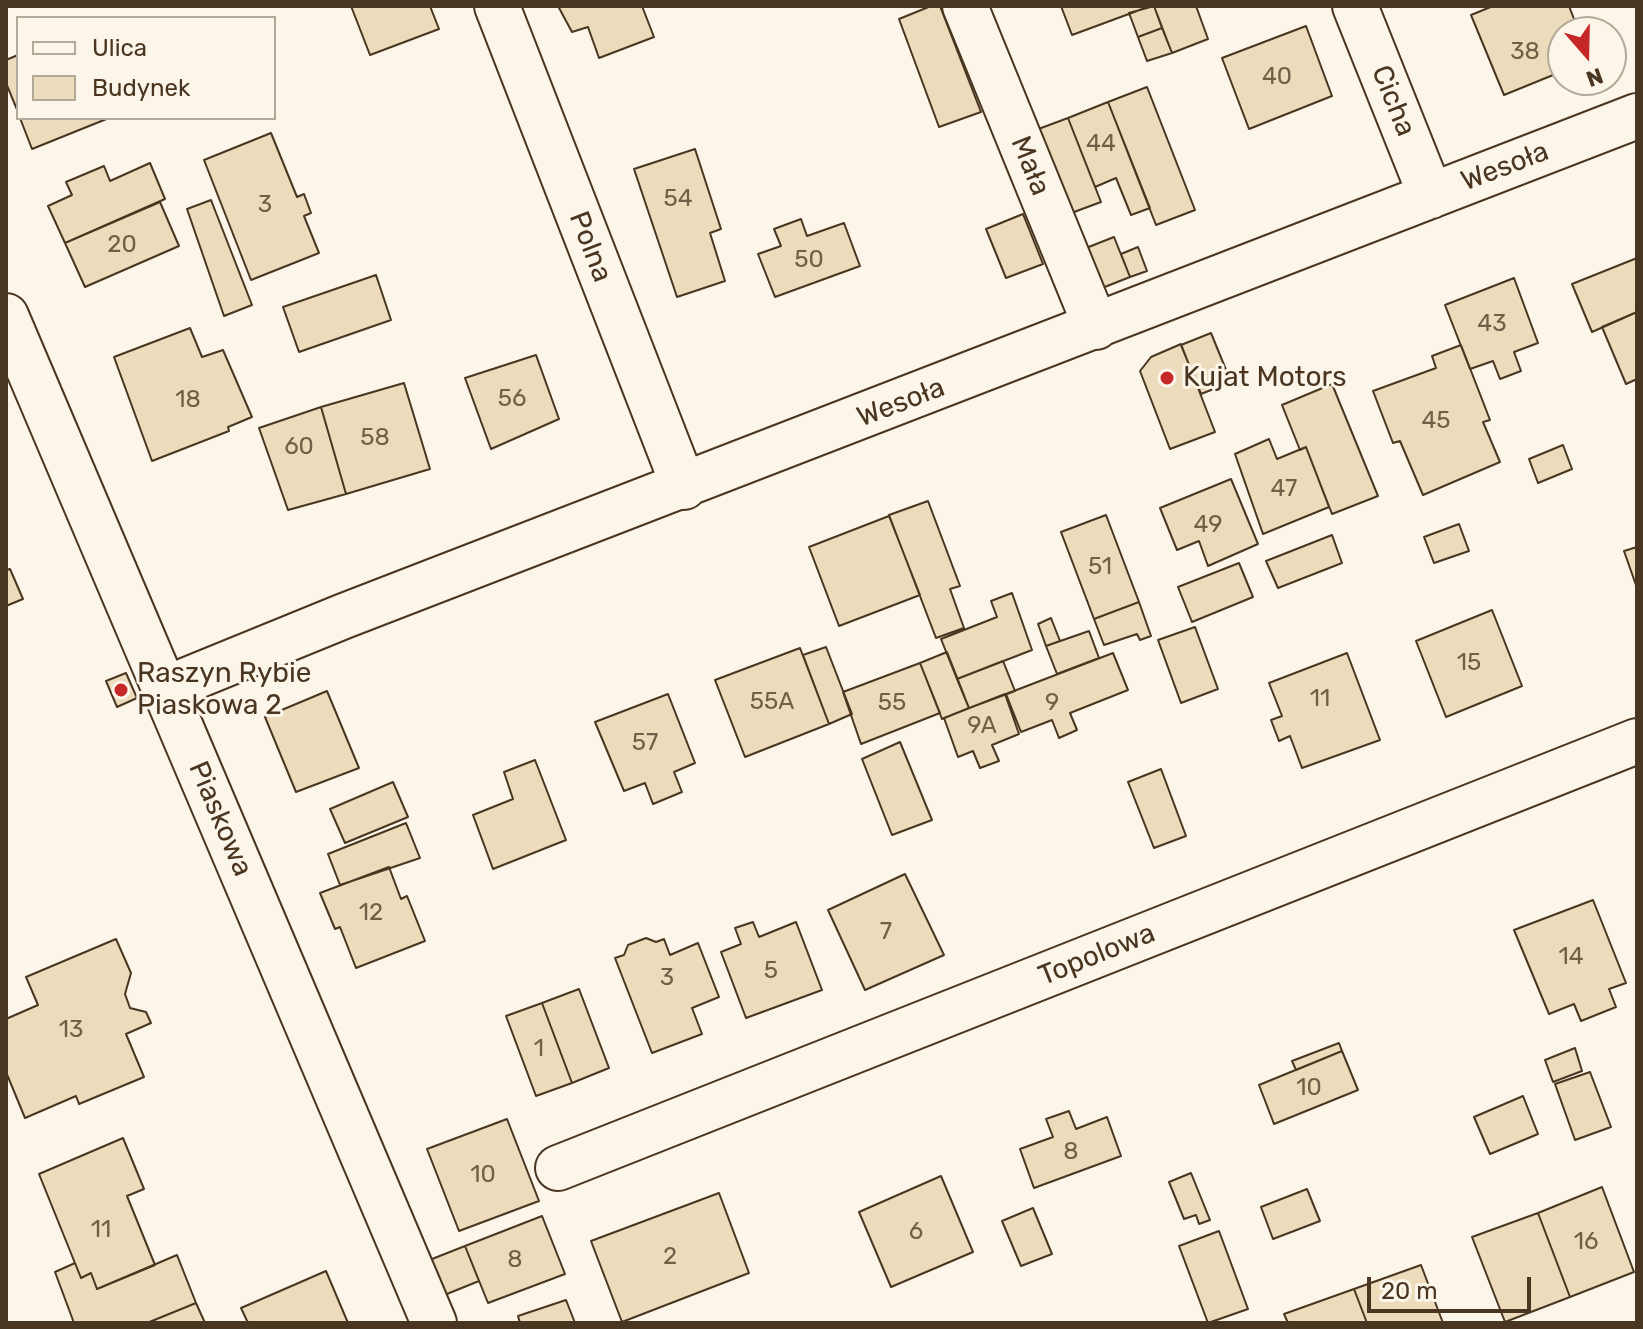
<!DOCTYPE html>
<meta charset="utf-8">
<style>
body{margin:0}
#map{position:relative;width:1643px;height:1329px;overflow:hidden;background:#fbf6e9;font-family:Rubik,sans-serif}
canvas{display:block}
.frame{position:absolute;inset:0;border:8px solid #4a3520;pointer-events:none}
.legend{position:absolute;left:16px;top:16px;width:260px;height:104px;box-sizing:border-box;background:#fbf6e9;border:2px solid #b4a999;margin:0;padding:10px 14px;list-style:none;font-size:24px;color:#4a3520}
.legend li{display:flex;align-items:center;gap:16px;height:40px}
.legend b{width:40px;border:2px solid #b4a999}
.north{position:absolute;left:1547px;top:16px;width:80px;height:80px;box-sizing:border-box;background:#fbf6e9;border:2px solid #b4a999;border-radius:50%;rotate:160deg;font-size:22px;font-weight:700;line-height:32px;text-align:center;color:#4a3520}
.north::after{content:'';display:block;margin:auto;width:28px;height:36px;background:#c62828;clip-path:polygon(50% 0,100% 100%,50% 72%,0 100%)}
.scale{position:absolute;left:1367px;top:1277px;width:164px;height:36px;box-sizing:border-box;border:4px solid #4a3520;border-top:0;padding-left:10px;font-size:24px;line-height:28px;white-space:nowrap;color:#4a3520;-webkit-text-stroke:6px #fbf6e9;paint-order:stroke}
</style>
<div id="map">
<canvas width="1643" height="1329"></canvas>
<div class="frame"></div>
<ul class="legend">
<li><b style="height:10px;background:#fbf6e9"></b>Ulica</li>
<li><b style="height:22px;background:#ecdcbc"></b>Budynek</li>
</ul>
<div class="north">N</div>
<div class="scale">20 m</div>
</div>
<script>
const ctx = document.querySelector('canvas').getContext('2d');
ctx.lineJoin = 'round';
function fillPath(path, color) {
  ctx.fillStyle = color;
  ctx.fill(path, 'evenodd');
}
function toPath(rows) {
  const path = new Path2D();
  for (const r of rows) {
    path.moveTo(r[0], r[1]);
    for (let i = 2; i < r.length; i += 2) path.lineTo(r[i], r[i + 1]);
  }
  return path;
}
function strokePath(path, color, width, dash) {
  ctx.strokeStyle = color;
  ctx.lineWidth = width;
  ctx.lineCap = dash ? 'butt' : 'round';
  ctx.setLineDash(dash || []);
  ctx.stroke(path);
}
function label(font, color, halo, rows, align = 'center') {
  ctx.font = font + ' Rubik,sans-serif';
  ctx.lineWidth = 6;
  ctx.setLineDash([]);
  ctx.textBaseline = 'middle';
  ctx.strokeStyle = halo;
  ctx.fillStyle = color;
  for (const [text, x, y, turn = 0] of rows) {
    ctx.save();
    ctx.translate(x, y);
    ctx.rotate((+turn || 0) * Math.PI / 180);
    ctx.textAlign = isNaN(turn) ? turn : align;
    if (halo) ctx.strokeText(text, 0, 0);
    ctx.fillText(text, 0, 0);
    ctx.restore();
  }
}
const building = toPath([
 [351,6,430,6,439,29,370,55,351,6],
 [558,6,642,6,654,37,599,58,588,27,572,32,558,6],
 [931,6,940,6,981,112,939,127,899,19,931,6],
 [1061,6,1144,6,1145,8,1072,35,1061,6],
 [1154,6,1162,28,1138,37,1129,13,1154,6],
 [1154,6,1196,6,1208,39,1172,53,1154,6],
 [1493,6,1569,6,1579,32,1563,32,1563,71,1504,95,1471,15,1493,6],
 [1306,26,1332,96,1249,129,1222,58,1306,26],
 [1162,28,1172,53,1147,61,1138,37,1162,28],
 [18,55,18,112,6,83,6,60,18,55],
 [1147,87,1195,210,1156,225,1108,102,1147,87],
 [1108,102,1150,208,1131,215,1116,178,1095,187,1068,118,1108,102],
 [20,118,109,118,32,149,20,118],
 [1068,118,1101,202,1066,215,1033,131,1068,118],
 [271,133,297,197,304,194,311,213,304,216,319,253,251,280,204,160,271,133],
 [695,149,721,229,710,233,725,281,677,297,634,169,695,149],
 [150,163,165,199,65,243,48,206,72,195,66,182,104,166,110,181,150,163],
 [211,200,252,305,224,316,187,209,211,200],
 [160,202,179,246,85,287,65,243,160,202],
 [1023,214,1043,264,1006,278,986,229,1023,214],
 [801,219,807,236,844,223,860,266,775,297,758,254,781,246,774,229,801,219],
 [1114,237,1130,277,1097,290,1081,250,1114,237],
 [1138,247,1147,271,1130,277,1121,254,1138,247],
 [1637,258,1637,312,1592,332,1572,284,1637,258],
 [376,275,391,320,299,352,283,307,376,275],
 [1514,278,1538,343,1514,352,1521,371,1500,379,1493,361,1470,369,1445,305,1514,278],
 [1637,312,1637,379,1626,384,1602,327,1637,312],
 [190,328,202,357,223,350,252,417,228,427,229,431,152,461,114,357,190,328],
 [1211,333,1231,382,1201,394,1181,345,1211,333],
 [1181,344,1215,432,1170,449,1140,371,1151,357,1181,344],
 [1461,345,1490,420,1483,422,1500,462,1423,495,1400,441,1393,443,1373,391,1436,368,1432,356,1461,345],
 [536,355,559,419,491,449,465,378,536,355],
 [404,383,430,469,346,494,321,407,404,383],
 [1332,384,1378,496,1332,514,1306,447,1300,450,1282,405,1332,384],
 [321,407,346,494,288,510,259,428,321,407],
 [1269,439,1277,459,1306,447,1329,507,1263,534,1235,454,1269,439],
 [1563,445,1572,469,1538,483,1529,459,1563,445],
 [1231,479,1258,544,1208,566,1199,541,1177,550,1160,508,1231,479],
 [928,501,960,586,950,589,964,628,936,638,889,515,928,501],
 [1106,515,1139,602,1094,619,1061,532,1106,515],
 [889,516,920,595,839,626,809,547,889,516],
 [1459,524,1469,551,1434,563,1424,537,1459,524],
 [1332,535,1342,563,1278,588,1266,561,1332,535],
 [1637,547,1637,588,1624,551,1637,547],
 [1239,563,1253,597,1192,622,1178,587,1239,563],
 [10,569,23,599,6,606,6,570,10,569],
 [1012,593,1032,650,957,679,941,639,997,617,991,601,1012,593],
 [1139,602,1151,636,1140,640,1137,634,1104,645,1094,619,1139,602],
 [1492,610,1522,686,1446,717,1416,641,1492,610],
 [1051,618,1060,641,1046,646,1038,624,1051,618],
 [1195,627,1218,689,1181,703,1158,640,1195,627],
 [1089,631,1099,658,1057,674,1046,646,1089,631],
 [826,647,852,714,829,724,803,655,826,647],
 [800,648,829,724,745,757,715,680,800,648],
 [947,652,969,708,942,719,920,663,947,652],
 [1113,653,1128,690,1070,713,1077,730,1059,738,1052,720,1021,732,1006,694,1113,653],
 [1347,653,1380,740,1302,768,1290,736,1279,741,1271,720,1282,716,1269,683,1347,653],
 [1003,661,1015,691,969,708,957,679,1003,661],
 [920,663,940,713,861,744,843,692,920,663],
 [126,673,137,698,117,707,106,681,126,673],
 [327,691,359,768,296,792,265,717,327,691],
 [668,694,695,763,674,772,682,792,653,804,645,783,624,791,595,722,668,694],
 [1005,694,1019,734,992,745,999,761,980,768,973,751,958,757,944,718,1005,694],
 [900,742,932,820,892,835,862,759,900,742],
 [535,760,566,840,493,869,473,815,513,799,504,772,535,760],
 [1161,769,1186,836,1154,848,1128,782,1161,769],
 [393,782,408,817,345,843,330,809,393,782],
 [406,823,420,858,340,885,328,854,406,823],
 [389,867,401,899,407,896,425,941,356,968,340,927,335,929,320,893,389,867],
 [905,874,944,955,865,990,828,910,905,874],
 [1593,900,1626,983,1609,989,1616,1007,1581,1021,1574,1004,1549,1014,1514,930,1593,900],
 [753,922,759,937,796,922,822,990,746,1018,721,952,741,944,735,928,753,922],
 [646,938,656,942,664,939,670,955,698,943,719,997,692,1008,702,1034,652,1053,615,958,624,955,628,945,646,938],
 [116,939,131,973,125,994,130,1008,146,1012,151,1023,126,1034,144,1077,79,1104,76,1096,25,1118,6,1072,6,1019,38,1005,26,977,116,939],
 [579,989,609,1068,572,1083,542,1003,579,989],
 [542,1003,572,1083,536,1096,506,1016,542,1003],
 [1339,1043,1342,1051,1296,1070,1292,1061,1339,1043],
 [1575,1048,1582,1071,1553,1082,1545,1060,1575,1048],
 [1342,1051,1358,1090,1274,1124,1259,1085,1342,1051],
 [1590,1072,1611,1127,1575,1140,1555,1084,1590,1072],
 [1523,1096,1538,1134,1490,1154,1474,1117,1523,1096],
 [1069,1111,1076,1129,1107,1117,1121,1156,1034,1188,1020,1149,1053,1137,1046,1119,1069,1111],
 [507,1119,539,1201,459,1231,427,1149,507,1119],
 [123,1138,144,1189,127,1196,155,1265,97,1289,91,1273,81,1278,39,1174,123,1138],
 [1191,1173,1210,1220,1199,1224,1196,1215,1184,1219,1169,1182,1191,1173],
 [941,1176,973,1252,891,1287,859,1212,941,1176],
 [1602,1187,1634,1272,1570,1297,1538,1213,1602,1187],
 [1307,1189,1320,1221,1273,1239,1261,1207,1307,1189],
 [719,1193,749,1273,622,1322,591,1241,719,1193],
 [1033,1208,1052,1254,1021,1266,1002,1221,1033,1208],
 [1538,1213,1570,1297,1505,1322,1472,1237,1538,1213],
 [542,1216,565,1274,488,1303,465,1246,542,1216],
 [1219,1231,1248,1309,1208,1323,1179,1246,1219,1231],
 [465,1246,479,1281,442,1296,427,1261,465,1246],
 [177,1255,196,1303,147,1323,74,1323,55,1272,75,1263,81,1278,91,1273,97,1289,177,1255],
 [1421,1265,1443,1323,1367,1323,1354,1289,1421,1265],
 [326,1271,348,1323,248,1323,241,1308,326,1271],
 [1354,1289,1367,1323,1288,1323,1284,1314,1354,1289],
 [566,1300,575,1323,520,1323,518,1316,566,1300],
 [196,1303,205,1323,147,1323,196,1303]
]);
fillPath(building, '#ecdcbc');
strokePath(building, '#4a3520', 2);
const minor = toPath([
 [497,6,684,487],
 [965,6,1096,327],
 [1355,6,1431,196],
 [6,316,434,1323],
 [165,689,344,616,1637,116],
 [558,1168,1637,741]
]);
strokePath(minor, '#4a3520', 48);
strokePath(minor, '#fbf6e9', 44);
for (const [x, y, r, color] of [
 [1167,378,8,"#c62828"],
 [121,690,8,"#c62828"]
]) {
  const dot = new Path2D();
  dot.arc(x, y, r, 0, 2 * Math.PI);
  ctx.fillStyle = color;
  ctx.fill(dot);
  strokePath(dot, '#fbf6e9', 3);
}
label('24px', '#725f47', null, [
 ["38",1525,52],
 ["40",1277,77],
 ["44",1101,144],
 ["54",678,199],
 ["3",265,205],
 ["20",122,245],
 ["50",809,260],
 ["43",1492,324],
 ["56",512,399],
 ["18",188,400],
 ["45",1436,421],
 ["58",375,438],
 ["60",299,447],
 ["47",1284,489],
 ["49",1208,525],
 ["51",1100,567],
 ["15",1469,663],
 ["11",1320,699],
 ["55A",772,702],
 ["55",892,703],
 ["9",1052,703],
 ["9A",982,726],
 ["57",645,743],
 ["12",371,913],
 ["7",886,932],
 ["14",1571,957],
 ["5",771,971],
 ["3",667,978],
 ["13",71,1030],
 ["1",539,1049],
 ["10",1309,1088],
 ["8",1071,1152],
 ["10",483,1175],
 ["11",101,1230],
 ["6",916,1232],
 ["16",1586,1242],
 ["2",670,1257],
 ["8",515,1260]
]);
label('28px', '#4a3520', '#fbf6e9', [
 ["Cicha",1393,101,68],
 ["Mała",1030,166,68],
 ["Wesoła",1505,167,-21],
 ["Polna",590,247,69],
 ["Wesoła",901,403,-21],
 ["Piaskowa",220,819,67],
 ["Topolowa",1097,955,-22]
]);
label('28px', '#4a3520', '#fbf6e9', [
 ["Kujat Motors",1183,378],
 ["Raszyn Rybie",137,674],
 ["Piaskowa 2",137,706]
], 'left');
</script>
